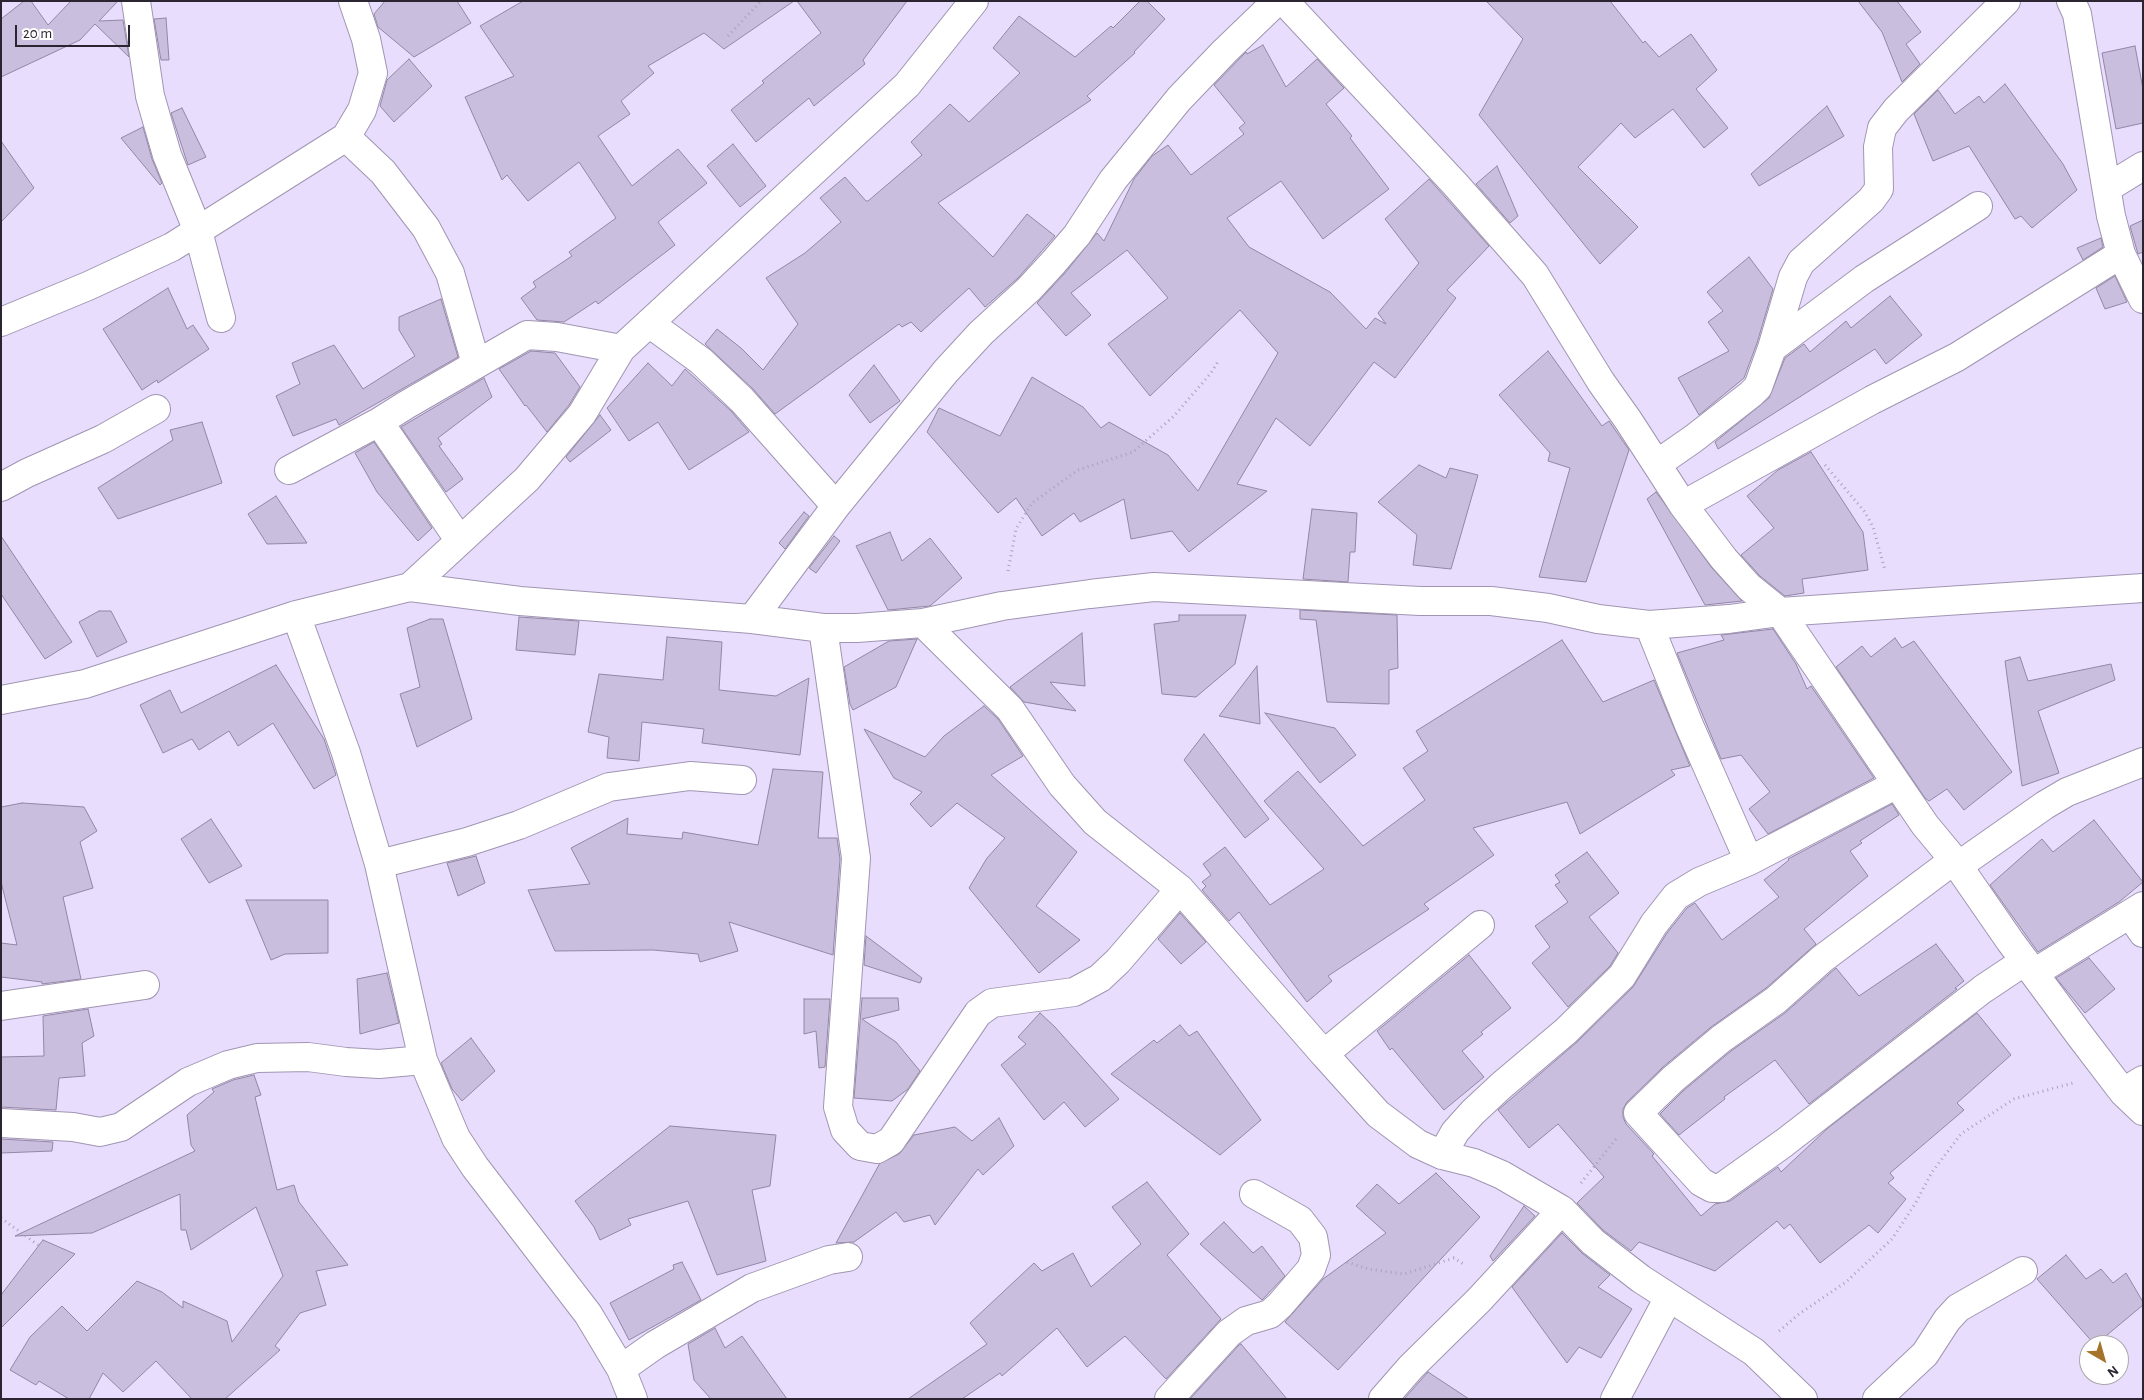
<!DOCTYPE html>
<style>
body{margin:0}
#map{position:relative;width:2144px;height:1400px;overflow:hidden;background:#e9ddfd;font-family:"Alegreya Sans",sans-serif}
canvas{display:block}
.frame{position:absolute;inset:0;border:2px solid #2a2531;pointer-events:none}
.north{position:absolute;left:2079px;top:1335px;width:50px;height:50px;box-sizing:border-box;background:#fff;border:1px solid #aaa8ad;border-radius:50%;rotate:142deg;font-size:14px;font-weight:700;line-height:20px;text-align:center;color:#2a2531}
.north::after{content:'';display:block;margin:auto;width:18px;height:22px;background:#a57329;clip-path:polygon(50% 0,100% 100%,50% 72%,0 100%)}
.scale{position:absolute;left:15px;top:25px;width:115px;height:22px;box-sizing:border-box;border:2px solid #2a2531;border-top:0;padding-left:6px;font-size:15px;line-height:18px;white-space:nowrap;color:#2a2531;-webkit-text-stroke:4px #fff;paint-order:stroke}
</style>
<div id="map">
<canvas width="2144" height="1400"></canvas>
<div class="frame"></div>
<div class="north">N</div>
<div class="scale">20 m</div>
</div>
<script>
const ctx = document.querySelector('canvas').getContext('2d');
ctx.lineJoin = 'round';
function fillPath(path, color) {
  ctx.fillStyle = color;
  ctx.fill(path, 'evenodd');
}
function toPath(rows) {
  const path = new Path2D();
  for (const r of rows) {
    path.moveTo(r[0], r[1]);
    for (let i = 2; i < r.length; i += 2) path.lineTo(r[i], r[i + 1]);
  }
  return path;
}
function strokePath(path, color, width, dash) {
  ctx.strokeStyle = color;
  ctx.lineWidth = width;
  ctx.lineCap = dash ? 'butt' : 'round';
  ctx.setLineDash(dash || []);
  ctx.stroke(path);
}
const building = toPath([
 [24,1,31,1,48,25,71,1,118,1,99,21,123,20,129,57,95,24,80,40,1,77,1,19,24,1],
 [385,1,457,1,471,23,414,57,378,27,374,14,385,1],
 [523,1,794,1,724,49,704,33,648,66,654,73,621,101,630,114,598,136,632,186,678,149,707,183,658,222,675,245,598,304,596,301,564,322,537,320,521,298,536,287,533,282,572,256,569,252,616,218,579,162,528,201,507,175,502,180,465,97,514,76,480,26,523,1],
 [797,1,907,1,863,60,865,64,814,106,809,98,756,142,731,110,764,83,762,81,821,33,797,1],
 [1140,1,1147,1,1165,19,1134,52,1135,53,1087,96,1091,100,938,203,993,257,1027,214,1055,236,1018,278,985,307,969,288,921,332,911,322,902,327,899,324,775,414,753,389,705,344,717,329,741,348,763,370,798,324,766,278,805,253,841,222,820,198,845,177,866,201,868,201,922,155,911,142,950,104,969,122,1020,73,993,48,1019,16,1075,57,1111,26,1113,28,1140,1],
 [1486,1,1610,1,1643,43,1645,41,1659,57,1691,34,1717,70,1696,89,1728,128,1704,148,1673,109,1635,138,1621,123,1578,167,1638,227,1600,264,1479,115,1523,39,1486,1],
 [1858,1,1897,1,1921,32,1906,44,1920,64,1902,82,1882,32,1858,1],
 [166,18,169,60,161,60,154,19,166,18],
 [1263,45,1286,87,1317,59,1344,88,1326,104,1352,136,1350,138,1389,189,1323,239,1281,181,1227,218,1249,247,1330,292,1366,329,1375,318,1386,324,1378,313,1419,263,1385,219,1429,179,1489,246,1447,290,1456,298,1395,378,1374,362,1310,446,1276,418,1237,484,1267,491,1189,552,1172,531,1131,539,1124,499,1080,522,1074,513,1042,536,1016,498,998,513,927,432,939,408,1000,436,1032,377,1083,407,1101,428,1109,422,1168,455,1198,491,1278,353,1240,310,1150,396,1108,344,1168,298,1127,250,1071,293,1091,315,1066,336,1037,303,1065,273,1097,233,1104,241,1134,179,1152,156,1168,145,1191,175,1244,134,1239,128,1245,123,1214,85,1246,52,1247,54,1263,45],
 [2135,46,2143,89,2143,123,2116,129,2102,53,2135,46],
 [409,59,432,86,394,122,380,106,387,80,409,59],
 [2005,84,2063,164,2077,190,2032,228,2021,216,2015,219,1969,146,1933,161,1914,114,1938,90,1955,114,1979,96,1984,103,2005,84],
 [1827,106,1844,136,1759,186,1751,174,1827,106],
 [182,108,206,157,188,165,171,113,182,108],
 [143,127,152,159,162,183,160,185,121,138,143,127],
 [1,141,34,188,1,222,1,141],
 [733,144,766,186,740,207,707,166,733,144],
 [1497,166,1518,216,1510,223,1476,184,1497,166],
 [2143,220,2143,252,2138,254,2130,226,2143,220],
 [2101,238,2103,247,2083,260,2077,248,2101,238],
 [1749,257,1773,289,1757,343,1744,378,1699,415,1678,378,1729,351,1708,322,1723,311,1707,292,1749,257],
 [2115,276,2127,302,2105,309,2096,288,2115,276],
 [168,288,187,329,193,325,209,349,158,383,157,380,142,390,103,329,168,288],
 [1890,296,1922,335,1886,364,1875,349,1718,449,1715,442,1769,398,1785,358,1804,344,1810,352,1846,321,1851,328,1890,296],
 [441,299,458,357,339,425,336,419,293,436,276,396,300,384,292,363,334,345,363,389,415,356,399,330,399,317,441,299],
 [531,351,555,353,580,387,569,405,547,432,526,405,525,406,499,369,531,351],
 [1548,351,1602,426,1609,421,1629,450,1586,582,1539,577,1570,468,1548,461,1550,453,1499,395,1548,351],
 [648,363,672,386,685,369,731,411,749,432,689,470,658,422,629,441,607,408,648,363],
 [874,365,900,401,870,423,849,395,874,365],
 [484,378,492,397,438,438,442,444,439,446,463,479,446,492,401,427,484,378],
 [600,415,611,430,570,462,566,457,600,415],
 [202,422,222,483,118,519,98,488,173,440,170,430,202,422],
 [374,442,432,528,418,541,377,492,355,453,374,442],
 [1811,452,1863,532,1868,570,1802,579,1804,593,1785,596,1760,576,1741,555,1774,528,1747,496,1778,470,1811,452],
 [1419,465,1446,478,1450,468,1478,475,1451,569,1413,565,1417,535,1378,502,1419,465],
 [1656,492,1712,568,1742,601,1705,605,1647,499,1656,492],
 [276,496,307,543,267,544,248,514,276,496],
 [1312,509,1357,513,1355,552,1350,552,1348,582,1303,579,1312,509],
 [804,512,809,516,785,549,779,543,804,512],
 [890,532,902,561,930,538,962,578,930,606,888,610,856,546,890,532],
 [1,536,72,642,45,659,1,594,1,536],
 [834,536,840,541,816,573,809,568,834,536],
 [1300,610,1397,615,1398,668,1389,670,1389,704,1327,702,1316,620,1300,619,1300,610],
 [99,611,111,611,127,642,97,657,79,622,99,611],
 [1179,615,1246,615,1235,664,1196,697,1162,694,1154,624,1179,621,1179,615],
 [519,617,579,621,575,655,516,650,519,617],
 [430,619,443,619,472,719,417,747,400,694,420,687,407,628,430,619],
 [1773,629,1796,664,1807,689,1811,686,1874,778,1768,834,1749,809,1770,792,1741,755,1721,759,1677,653,1724,640,1721,635,1773,629],
 [1082,633,1085,686,1050,682,1076,711,1024,702,1010,687,1082,633],
 [667,637,722,642,719,690,776,696,809,678,800,755,702,743,704,729,642,722,639,761,607,758,609,737,588,732,599,674,663,680,667,637],
 [1895,638,1902,648,1914,641,2012,772,1964,810,1947,789,1929,801,1925,798,1836,667,1862,646,1871,657,1895,638],
 [917,639,896,687,853,710,850,704,844,667,889,641,917,639],
 [1562,640,1603,702,1654,680,1690,766,1671,770,1675,775,1580,834,1567,802,1473,828,1494,855,1424,904,1429,909,1328,976,1332,981,1307,1002,1239,912,1229,921,1202,890,1206,886,1202,882,1211,875,1203,864,1225,847,1270,905,1324,869,1264,801,1298,771,1363,846,1425,800,1403,768,1428,751,1416,731,1562,640],
 [2020,657,2028,681,2111,664,2115,680,2038,711,2059,773,2022,786,2005,661,2020,657],
 [276,665,324,739,336,775,314,789,273,723,238,746,229,731,199,750,192,739,163,753,140,705,170,690,181,713,276,665],
 [1257,666,1260,724,1219,716,1257,666],
 [984,706,998,719,1023,756,991,775,1077,852,1036,906,1080,940,1039,973,969,888,987,858,1005,838,957,803,931,827,910,804,922,792,894,778,864,729,925,757,944,736,984,706],
 [1265,713,1335,728,1356,755,1320,783,1265,713],
 [1204,734,1269,819,1245,838,1184,760,1204,734],
 [773,769,823,772,818,838,837,838,840,859,833,955,729,922,738,951,700,962,698,954,653,950,555,951,528,890,590,884,571,848,628,818,627,834,682,839,683,832,758,845,773,769],
 [22,803,84,807,97,831,80,842,93,888,63,897,81,979,42,984,42,982,1,977,1,943,17,945,1,882,1,807,22,803],
 [1892,804,1899,815,1860,841,1862,843,1850,851,1868,876,1804,929,1816,944,1766,988,1711,1027,1663,1067,1627,1102,1623,1109,1623,1117,1626,1124,1654,1154,1652,1156,1701,1216,1715,1204,1730,1201,1778,1167,1781,1172,1828,1128,1977,1013,2011,1055,1957,1103,1964,1110,1890,1173,1894,1178,1888,1183,1906,1199,1878,1233,1869,1225,1820,1263,1790,1224,1784,1229,1777,1221,1715,1271,1639,1242,1631,1251,1603,1230,1577,1203,1604,1177,1558,1124,1529,1148,1498,1110,1577,1042,1633,987,1667,933,1687,908,1695,903,1722,940,1779,897,1764,880,1789,860,1788,859,1892,804],
 [211,819,242,866,209,883,181,839,211,819],
 [2094,820,2143,882,2119,902,2038,952,1990,885,2042,839,2053,852,2094,820],
 [1587,852,1619,893,1589,917,1618,953,1610,966,1568,1007,1532,963,1550,947,1535,926,1568,902,1555,885,1560,882,1555,875,1587,852],
 [476,856,485,883,458,896,447,863,476,856],
 [246,900,328,900,328,953,285,954,271,960,246,900],
 [1180,913,1206,942,1181,964,1158,939,1180,913],
 [866,936,922,978,920,983,864,965,866,936],
 [1936,944,1964,981,1955,988,1957,989,1809,1104,1775,1060,1724,1097,1725,1099,1679,1135,1660,1114,1683,1091,1731,1051,1785,1013,1836,968,1859,996,1936,944],
 [1469,955,1511,1008,1481,1032,1483,1034,1462,1051,1484,1077,1444,1110,1392,1048,1390,1050,1377,1031,1469,955],
 [2089,958,2115,989,2085,1013,2056,978,2089,958],
 [387,973,399,1023,360,1034,357,979,387,973],
 [862,998,898,998,899,1010,862,1019,896,1042,920,1071,908,1089,892,1101,854,1098,862,998],
 [804,999,830,999,825,1067,819,1068,816,1031,804,1034,804,999],
 [88,1009,94,1036,82,1043,85,1076,59,1078,56,1110,1,1107,1,1057,44,1056,43,1016,88,1009],
 [1040,1013,1055,1027,1119,1099,1085,1127,1064,1102,1044,1120,1001,1065,1026,1044,1018,1037,1040,1013],
 [1180,1025,1189,1036,1197,1031,1261,1120,1220,1155,1111,1074,1154,1040,1157,1043,1180,1025],
 [471,1038,495,1071,462,1101,452,1089,441,1063,471,1038],
 [254,1075,261,1095,255,1097,277,1190,294,1185,299,1202,348,1265,316,1271,326,1305,300,1313,275,1346,280,1350,225,1399,192,1399,156,1361,123,1392,103,1373,89,1399,69,1399,39,1381,36,1385,10,1370,30,1337,62,1306,87,1331,137,1281,162,1292,183,1308,183,1301,227,1321,232,1342,283,1276,256,1207,191,1250,186,1230,181,1230,180,1194,92,1233,15,1236,195,1151,191,1145,187,1115,214,1092,212,1089,233,1080,254,1075],
 [999,1118,1014,1146,983,1175,978,1169,935,1225,930,1215,904,1222,896,1212,854,1242,836,1243,880,1163,899,1154,914,1135,955,1127,972,1141,999,1118],
 [670,1126,776,1135,770,1186,752,1190,766,1261,717,1275,688,1201,628,1219,631,1225,600,1240,594,1227,575,1201,670,1126],
 [1,1139,53,1142,52,1151,1,1153,1,1139],
 [1436,1173,1480,1217,1338,1370,1285,1322,1323,1279,1386,1233,1356,1206,1377,1184,1399,1204,1436,1173],
 [1147,1182,1189,1234,1167,1255,1221,1319,1166,1379,1125,1336,1087,1367,1057,1328,1002,1376,1000,1373,962,1399,908,1399,987,1344,970,1323,1034,1263,1042,1271,1073,1253,1091,1287,1141,1244,1112,1207,1147,1182],
 [1524,1206,1535,1216,1493,1261,1490,1256,1524,1206],
 [1224,1222,1253,1253,1262,1246,1285,1276,1262,1300,1200,1244,1224,1222],
 [1562,1233,1583,1254,1610,1275,1598,1287,1632,1309,1601,1358,1579,1347,1567,1363,1512,1287,1562,1233],
 [43,1240,75,1254,1,1328,1,1295,43,1240],
 [2066,1255,2086,1279,2101,1269,2113,1283,2126,1273,2143,1302,2143,1305,2095,1345,2037,1279,2066,1255],
 [682,1262,701,1300,629,1340,610,1303,674,1269,673,1265,682,1262],
 [715,1328,725,1348,742,1336,787,1399,711,1399,694,1380,688,1344,715,1328],
 [1241,1344,1287,1399,1190,1399,1239,1345,1241,1344],
 [1428,1372,1469,1399,1404,1399,1428,1372]
]);
fillPath(building, '#c9bedd');
strokePath(building, '#9287a4', 1);
const minor = toPath([
 [136,1,150,96,167,155,198,231,221,318],
 [1284,1,1455,184,1535,275,1601,382,1628,420,1683,505,1724,559,1749,587,1780,612,1925,825,1954,860,2010,941,2081,1037,2123,1092,2143,1111],
 [2071,1,2077,14,2111,216,2121,254,2143,299],
 [346,137,383,172,426,228,450,273,476,364],
 [2107,188,2143,166],
 [1,322,88,286,172,247,346,137,362,110,373,73,366,39,353,1],
 [649,323,701,361,742,400,836,506],
 [1772,348,1864,279,1978,206],
 [379,422,460,541],
 [1657,464,1693,439,1751,394,1758,387,1772,348,1793,277,1801,262,1871,200,1879,189,1878,147,1882,128,1896,110,2006,1],
 [289,470,379,422,406,405,527,335,557,337,621,349],
 [1,487,27,473,103,439,156,409],
 [1683,505,1872,400,1957,357,2121,254],
 [410,587,527,479,582,414,621,349,907,85,974,1],
 [296,615,346,753,379,864,423,1060,456,1138,475,1167,588,1314,621,1369,633,1399],
 [752,619,836,506,946,371,981,333,1029,289,1053,263,1077,235,1113,180,1179,99,1225,51,1277,1],
 [923,623,1010,709,1062,785,1095,822,1180,889,1324,1054],
 [1649,625,1689,725,1749,861],
 [823,628,856,858,838,1107,845,1130,860,1146,877,1149,891,1141,978,1013,992,1003,1074,992,1100,978,1118,961,1180,889],
 [1,700,85,684,296,615,410,587,520,601,752,619,823,628,857,628,923,623,1002,606,1090,594,1154,587,1420,601,1491,601,1548,608,1598,619,1649,625,1729,619,1780,612,2143,588],
 [1954,860,1822,959,1776,1000,1721,1039,1673,1079,1638,1113,1701,1182,1712,1188,1721,1188,1784,1143,1983,989,2025,961],
 [379,864,467,842,519,825,609,787,690,776,742,780],
 [1958,866,2045,805,2067,792,2143,762],
 [2130,914,2143,933],
 [1480,925,1324,1054,1378,1114,1418,1144,1442,1155,1474,1163,1502,1175,1562,1210,1593,1242,1641,1279,1754,1352,1803,1399],
 [2034,973,2143,906],
 [1,1006,145,985],
 [2123,1092,2143,1080],
 [1,1123,73,1127,100,1132,121,1127,188,1082,228,1065,257,1058,308,1057,346,1062,379,1064,423,1060],
 [1442,1155,1455,1132,1473,1112,1502,1085,1566,1031,1622,976,1654,924,1676,896,1699,882,1749,861,1897,784],
 [621,1369,655,1345,752,1288,829,1260,848,1257],
 [1169,1399,1229,1333,1246,1321,1270,1314,1280,1305,1311,1269,1316,1255,1313,1237,1300,1220,1254,1194],
 [1383,1399,1411,1367,1479,1300,1562,1210],
 [1615,1399,1669,1297],
 [1877,1399,1925,1354,1947,1320,1958,1308,2023,1271]
]);
strokePath(minor, '#a095b2', 30);
strokePath(toPath([
 [728,36,761,1],
 [1825,465,1865,512,1873,527,1885,570],
 [1008,571,1016,529,1032,503,1078,470,1133,452,1174,416,1211,373,1219,360],
 [1581,1183,1616,1139],
 [1,1218,38,1245],
 [1347,1262,1368,1269,1404,1274,1454,1258,1465,1265],
 [1779,1331,1799,1314,1846,1282,1892,1239,1915,1204,1932,1172,1961,1134,2014,1099,2073,1083]
]), '#aba1ba', 3, [1, 4]);
strokePath(minor, '#fff', 28);
</script>
